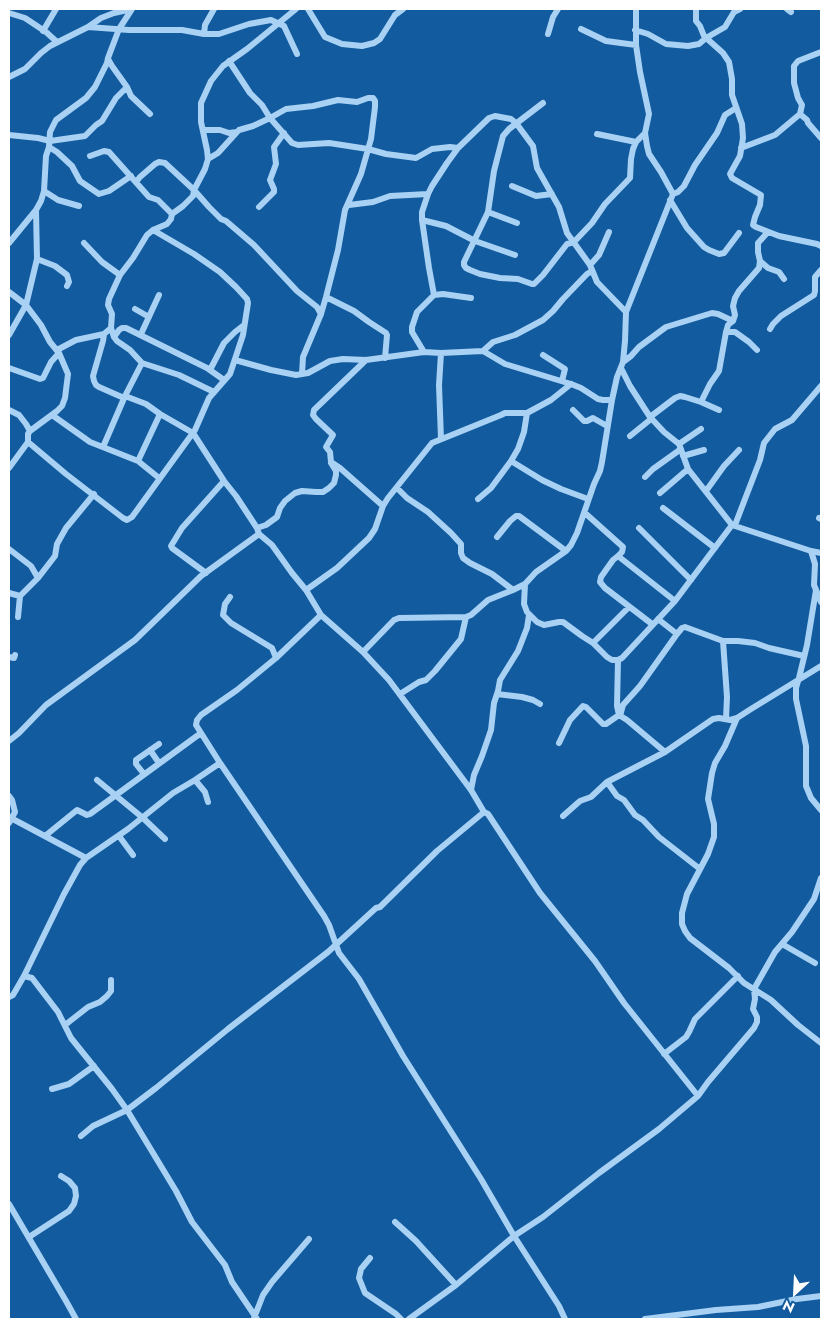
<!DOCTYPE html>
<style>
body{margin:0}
#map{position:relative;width:830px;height:1328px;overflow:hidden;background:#125b9e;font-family:Jost,sans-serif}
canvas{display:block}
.frame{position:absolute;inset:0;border:10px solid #fff;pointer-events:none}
.north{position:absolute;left:770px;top:1268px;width:50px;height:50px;-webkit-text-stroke:4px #125b9e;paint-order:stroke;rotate:205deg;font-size:14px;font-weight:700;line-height:20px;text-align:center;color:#fff}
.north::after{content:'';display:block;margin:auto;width:18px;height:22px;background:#fff;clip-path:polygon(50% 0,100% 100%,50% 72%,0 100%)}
</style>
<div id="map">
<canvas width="830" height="1328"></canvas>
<div class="frame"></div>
<div class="north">N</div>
</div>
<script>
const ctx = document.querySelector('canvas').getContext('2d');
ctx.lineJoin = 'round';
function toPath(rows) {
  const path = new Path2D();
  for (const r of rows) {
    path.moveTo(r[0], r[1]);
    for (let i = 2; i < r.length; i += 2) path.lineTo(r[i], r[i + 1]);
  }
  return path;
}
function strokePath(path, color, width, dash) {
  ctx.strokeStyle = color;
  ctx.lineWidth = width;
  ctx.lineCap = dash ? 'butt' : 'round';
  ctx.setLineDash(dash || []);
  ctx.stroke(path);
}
strokePath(toPath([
 [308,9,325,37,342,44,362,46,374,43,380,39,395,15,403,9],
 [636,9,636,45,640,72,649,114,645,133,647,146,649,154,661,172,673,194,626,312,625,341,623,362,617,377,612,400,602,462,600,471,594,484,577,533,571,545,566,551,536,572,525,584,524,604,527,612,537,622,544,625,559,622,563,622,582,636,593,643,607,657,612,660,618,660,622,658,675,601,732,525],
 [696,9,696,21,700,26,704,36,723,53,729,62,732,79,732,95,742,124,743,138,740,156,730,174,732,178,761,195,760,205,755,217,753,225,756,227,779,236,817,244,821,246],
 [787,9,791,12],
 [9,13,25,18,46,32,57,42],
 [88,27,129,30,182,30,204,34,219,34,249,24,271,20,284,26,297,54],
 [581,29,606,41,636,45],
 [635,30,648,34,666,44,688,46,699,44,706,38,725,27,734,12,740,9],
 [43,31,56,9],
 [204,34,205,25,214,9],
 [548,34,553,17,558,9],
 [229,61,250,93,262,105,270,118,292,143,298,145,329,143,368,149,386,154,416,158,432,149,450,147,458,148,489,118,495,116,511,119,516,123,533,146,537,168,559,207,567,233,590,265,597,282,626,312],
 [9,77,25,69,41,53,50,46,88,27,101,18,114,13,132,9],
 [127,87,131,96,150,114],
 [543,103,509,129,503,136,494,171,488,212,464,262,464,265,466,268,470,270,480,274,500,278,518,279,532,284,534,284,543,275,567,244,574,242,592,223,605,204,630,178,631,159,633,149,636,142,645,133],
 [800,114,807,120,808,123,821,138],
 [204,130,220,130,229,133,237,132,239,130,253,126,270,118,286,109,313,106,338,100,357,102,368,98,373,98,375,101,375,107,371,139,361,174,345,210,338,250,326,297,321,314,303,357,302,374],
 [597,134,636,142],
 [9,135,38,138,50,141,85,136,96,125,102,121,116,98,127,87,112,66,108,59],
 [49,147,57,152,72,166,80,181,99,194,109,191,131,176],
 [741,148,775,135,800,114,802,105,798,98,794,83,794,66,798,61,821,52],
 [90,156,104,151,109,152,149,197,158,200,172,214],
 [208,159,218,153,237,132],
 [136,182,140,177,155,164,159,162,165,163,194,190,209,207,221,219,226,221,254,245,297,291,317,307,321,314],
 [512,186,536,196,552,194],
 [44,191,58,200,79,206],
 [673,194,678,192,684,186,695,165,717,133,725,115,736,108],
 [670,200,687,228,704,247,709,250,719,254,724,253,739,233],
 [349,205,373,202,390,196,428,194],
 [259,207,274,192,274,189,270,180,276,164,274,147,284,133],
 [488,212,517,223],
 [422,220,446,226,475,241,515,255],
 [9,243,36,210],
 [84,243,102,262,120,275],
 [37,259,55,266,67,275,69,282,67,286],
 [760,261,768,268,779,272,784,279],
 [590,265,599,255,609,232],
 [9,292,26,305,41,325,50,342,59,353,68,374,65,398,62,406,57,411,30,431],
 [434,295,429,268,422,220,422,212,428,194,432,186,447,163,458,148],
 [326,297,354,311,369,322,386,333,387,335,385,358],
 [135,309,149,317],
 [111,328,104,334,103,341,93,376,94,381,96,385,99,387,124,398],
 [770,329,773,324,781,316,814,295,815,291,815,277,821,270],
 [726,332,735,332,749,342,757,350],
 [141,334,159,295],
 [9,335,26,305,37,259,36,210,41,201,44,191,46,156,49,147,50,132,56,120,86,98,95,87,107,63,108,58,119,29,132,9],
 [114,337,119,330,122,328,126,328,207,368,224,380],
 [57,350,76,340,104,334],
 [483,351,493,342,515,335,543,320,553,311,563,299,587,274,592,271],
 [424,352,412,332,412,327,417,312,434,295,443,294,471,298],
 [441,353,439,385,441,439],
 [543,355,565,369,562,381],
 [235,360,271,370,296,375,308,373,330,361,343,359,366,360,424,352,441,353,483,351,505,364,571,384,581,388,598,399,603,400,612,400],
 [366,360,314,410,313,415,316,419,333,435,326,447,330,452,331,462,340,468,383,506],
 [623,362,631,356,639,347,666,327,712,313,718,314,733,321],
 [9,368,40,379,43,378,51,362,59,353],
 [621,368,630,386,650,417,664,432,679,444,688,469,732,525,811,551,821,553],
 [210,370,224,343,235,332,244,325],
 [214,392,179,375,142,363,130,350,117,341,114,337,111,328,112,314,108,305,109,299,120,275,133,258,147,235,153,230,167,224,171,219,172,214,183,206,193,196,194,190,205,169,208,159,207,150,201,122,201,103,211,81,223,66,247,49,296,9],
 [125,396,146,404,160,414,193,433,224,481,236,496,257,528,259,534,272,545,292,573,306,590,321,615,363,652,389,680,471,790,484,812,488,814,540,893,595,961,624,1003,698,1096,659,1129,599,1173,543,1217,514,1236,456,1285,409,1319],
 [701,402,719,410],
 [9,410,19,415,26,424,30,431,28,434,28,442,66,474,123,518,127,520,132,517,195,430,209,398,230,374,243,335,248,303,247,299,236,287,220,272,194,254,153,230],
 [573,410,584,421,587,421,593,418,607,426],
 [52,415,90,442,138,461,159,478],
 [650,417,675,398,680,396,685,397,701,402,710,384,719,371,726,332,728,325,733,321,735,315,733,306,735,298,739,291,759,268,760,261,758,252,758,243,768,232],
 [630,436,651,419],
 [679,444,701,429],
 [103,447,125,396,142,363],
 [683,456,704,450],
 [138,461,160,414],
 [511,461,542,480,561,489,588,499],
 [9,468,28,442],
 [645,477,653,469,681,449],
 [397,488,407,498,428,512,451,533,461,544,461,553,463,558,470,563,492,574,513,590],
 [706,491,724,466,739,450],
 [660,493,688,469],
 [478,499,491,488,511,461,518,449,524,432,527,413],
 [663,508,715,548],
 [585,513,623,547,622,552,618,556,675,601],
 [819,518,821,519],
 [735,525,760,460,764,443,775,429,792,420,821,386],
 [257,528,266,525,277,517,280,508,285,501,295,493,302,491,316,492,323,492,329,488,334,483,336,475,336,471,331,463],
 [639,528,691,580],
 [497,537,510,521,516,516,519,516,566,551],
 [9,549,31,566,38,578],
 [811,551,815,564,814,585,821,602],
 [618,556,613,560,601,577,600,582,605,588,652,624],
 [206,573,172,548,171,546,182,528,224,481],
 [306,590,337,568,369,538,375,529,383,506,388,498,432,443,501,415,505,413,527,413,551,400,571,384],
 [816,590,807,645,799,678,796,688,796,699,806,746,806,786,811,798,821,810],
 [9,593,20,596,38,578,55,556,57,544,66,528,94,494],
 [230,597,225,604,223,615,231,623,272,648,276,658],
 [321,615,276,658,237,690,201,715,197,720,196,725,220,763,324,916,329,925,339,953,359,979,403,1056,481,1179,514,1236,559,1306,565,1319],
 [18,617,20,596],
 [658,619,677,634,682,628,685,627,723,641,738,641,755,643,769,648,804,656],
 [723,641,727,697,726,719],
 [593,643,629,607],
 [363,652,394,620,399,618,466,617,471,615,488,600,513,590,525,584],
 [9,657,14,658,15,655],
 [618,660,617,706,619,715],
 [400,694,419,682,426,680,435,671,461,639,466,617],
 [497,694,522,697,533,700,540,704],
 [620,716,623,705,640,686,677,634],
 [737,718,725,746,715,763,712,773,708,799,714,824,714,837,708,854,687,894,682,913,682,924,685,931,690,938,729,968,744,983,771,1000,798,1025,821,1043],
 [9,741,19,733,46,705,135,640,201,576,259,534],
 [559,743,570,720,583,706,586,707,603,724,606,724,619,715,627,720,665,752],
 [150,750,159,763],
 [144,774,136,764,136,760,159,744],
 [97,780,143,818,165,839],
 [195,780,205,792,208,802],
 [607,782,617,796,624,800,635,815,643,820,659,837,700,869],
 [471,790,474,775,482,756,491,730,494,703,498,691,500,680,518,651,527,628,529,615],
 [9,796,12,800,15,812,9,823],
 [563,816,580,801,591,797,607,782,665,752,713,719,719,718,730,720,737,718,751,709,821,666],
 [9,817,86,858],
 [45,836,77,810,87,815,90,814,201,733],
 [119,836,133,855],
 [782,944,815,963],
 [24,976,32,978,58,1012,71,1038,112,1089,127,1110,176,1191,192,1222,225,1265,232,1282,257,1319],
 [9,997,13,995,24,976,64,894,80,865,86,858,128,829,173,793,195,780,220,763],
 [65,1025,88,1007,100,1002,107,996,111,991,111,980],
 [664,1054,686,1037,689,1032,695,1019,738,976],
 [52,1089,69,1084,94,1066],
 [698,1096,708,1082,754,1028,757,1022,757,1017,753,1009,755,999,754,989,775,952,792,932,814,899,821,878],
 [81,1136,93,1126,127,1110,156,1088,228,1029,328,952,376,908,380,907,437,851,484,812],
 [9,1204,66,1301,76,1319],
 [395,1222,416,1241,456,1285],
 [29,1237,69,1211,74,1204,76,1196,75,1188,69,1181,61,1176],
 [370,1258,361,1269,359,1278,365,1293,396,1314,401,1319],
 [254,1318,263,1295,272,1282,309,1239],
 [645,1319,716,1310,758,1307,797,1299,821,1296]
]), '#a8d1f4', 6);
</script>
